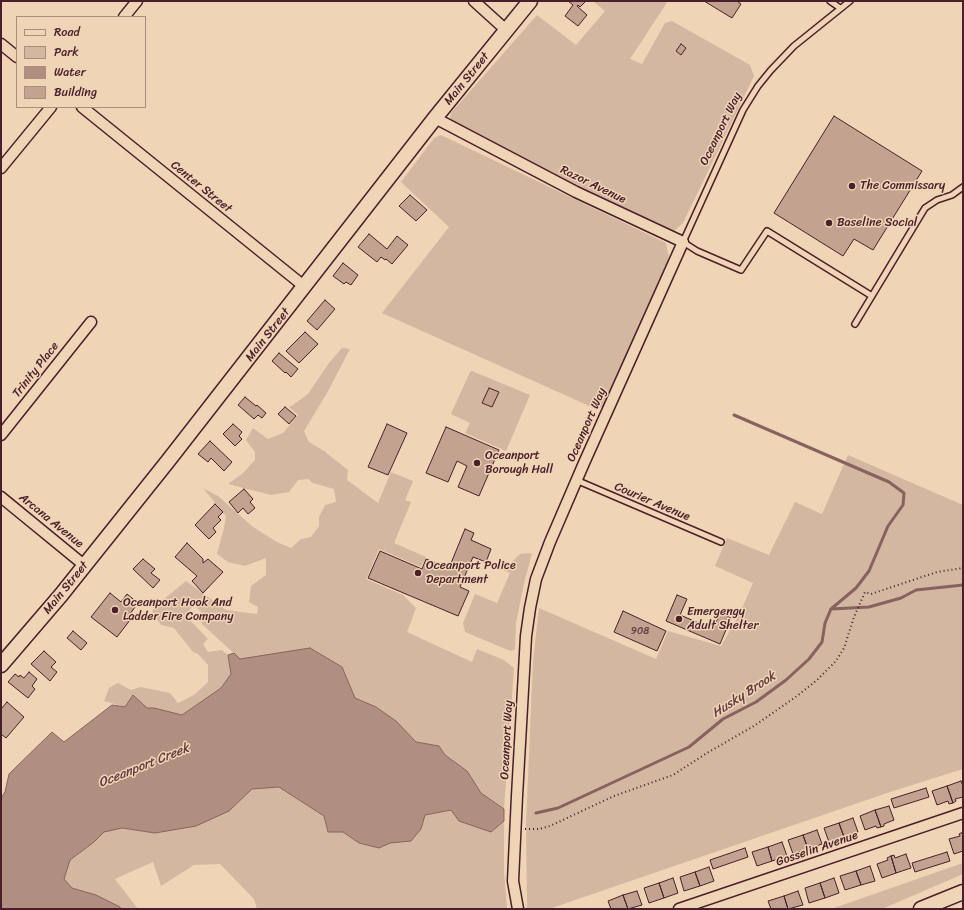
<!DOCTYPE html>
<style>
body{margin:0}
#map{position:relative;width:964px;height:910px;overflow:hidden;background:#efd5b6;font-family:Sriracha,sans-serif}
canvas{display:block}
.frame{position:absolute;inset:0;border:2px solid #4a1f2b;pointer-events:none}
.legend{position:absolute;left:16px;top:16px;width:130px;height:92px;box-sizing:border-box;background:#efd5b6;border:1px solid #ad8c7e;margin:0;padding:5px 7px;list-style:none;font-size:12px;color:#4a1f2b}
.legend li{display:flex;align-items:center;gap:8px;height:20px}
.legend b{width:20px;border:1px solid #ad8c7e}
</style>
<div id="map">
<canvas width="964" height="910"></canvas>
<div class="frame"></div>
<ul class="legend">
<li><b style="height:5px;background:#efd5b6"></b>Road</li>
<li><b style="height:11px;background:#d4b7a0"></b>Park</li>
<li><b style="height:11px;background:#b08f81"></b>Water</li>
<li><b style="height:11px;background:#c1a38f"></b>Building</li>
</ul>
</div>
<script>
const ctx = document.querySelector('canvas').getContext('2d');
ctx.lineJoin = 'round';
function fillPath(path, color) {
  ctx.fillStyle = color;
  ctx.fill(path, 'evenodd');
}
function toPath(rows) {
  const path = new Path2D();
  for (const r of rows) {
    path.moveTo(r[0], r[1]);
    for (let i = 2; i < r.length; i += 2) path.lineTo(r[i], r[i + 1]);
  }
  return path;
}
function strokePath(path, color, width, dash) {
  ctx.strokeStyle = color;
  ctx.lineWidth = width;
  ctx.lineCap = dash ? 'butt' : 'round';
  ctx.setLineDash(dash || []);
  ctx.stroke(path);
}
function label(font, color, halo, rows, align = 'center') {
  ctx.font = font + ' Sriracha,sans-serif';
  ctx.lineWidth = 3;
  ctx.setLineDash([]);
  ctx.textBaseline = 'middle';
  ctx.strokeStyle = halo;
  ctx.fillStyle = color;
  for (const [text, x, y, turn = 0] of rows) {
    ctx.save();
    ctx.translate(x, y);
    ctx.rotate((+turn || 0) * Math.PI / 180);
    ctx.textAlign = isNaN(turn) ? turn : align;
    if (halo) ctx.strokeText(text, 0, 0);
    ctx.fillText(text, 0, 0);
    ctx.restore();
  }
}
fillPath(toPath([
 [593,1,668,1,630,59,642,64,665,23,672,21,750,65,754,76,683,223,674,231,664,229,453,126,451,122,450,118,451,113,537,15,576,45,605,11],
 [441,135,666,243,669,258,604,406,596,409,382,313,449,227,401,182,434,138],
 [342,348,350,349,327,393,304,431,309,442,324,451,348,470,347,480,378,503,391,472,413,481,405,500,411,502,394,543,426,557,421,567,379,549,366,579,403,595,416,608,407,632,472,662,477,649,504,660,514,668,504,809,481,793,467,771,445,755,439,746,416,742,396,721,376,707,355,698,342,667,240,659,201,623,207,618,194,605,185,615,208,639,203,644,208,652,222,650,228,655,231,674,221,688,182,715,154,708,125,707,104,701,109,688,118,683,131,690,141,687,170,693,178,703,194,695,208,682,208,665,198,654,193,652,174,628,161,625,152,611,158,604,186,581,226,610,257,614,258,607,249,602,251,586,266,575,266,558,245,566,228,562,217,554,224,528,226,516,203,488,218,496,253,527,277,542,291,548,301,539,311,537,319,526,319,517,325,505,336,502,334,489,313,483,308,479,298,480,289,492,271,495,228,484,242,474,255,460,255,452,246,440,253,428,268,439,283,433,298,415,289,407,293,405,308,394,329,363],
 [472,371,530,395,506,451,465,433,470,423,451,414,470,372],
 [848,455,963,505,963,769,890,792,549,909,527,909,526,822,533,661,539,608,656,659,668,631,721,646,740,613,753,583,715,566,727,538,769,555,795,502,822,514],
 [530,553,532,554,525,579,516,623,515,649,512,651,508,650,465,632,463,623,475,594,497,603,510,573,503,570,512,562,520,554],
 [279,787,324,816,328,832,343,832,359,843,379,848,390,843,411,841,421,829,425,815,451,810,491,832,504,821,504,871,507,909,257,909,254,899,220,864,194,865,161,886,153,862,115,879,138,909,121,909,120,907,96,895,72,888,64,879,70,860,94,842,104,832,121,828,155,833,229,811,252,789],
 [963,863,963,874,882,909,831,909]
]), '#d4b7a0');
const water = toPath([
 [310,648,342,667,355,698,376,707,396,721,416,742,439,746,445,755,467,771,481,793,504,809,504,821,491,832,459,821,451,810,425,815,421,829,411,841,390,843,379,848,359,843,343,832,328,832,324,816,279,787,252,789,229,811,196,826,155,833,122,828,104,832,94,842,70,860,64,879,72,888,96,895,120,907,121,909,1,909,1,798,5,792,9,774,52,732,64,742,112,705,125,707,133,695,147,708,154,708,182,715,221,688,231,674,228,655,234,653,240,659,310,648]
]);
fillPath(water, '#b08f81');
strokePath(water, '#87625f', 1);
strokePath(toPath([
 [734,415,889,482,904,493,903,505,888,526,869,571,856,588,831,609],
 [536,813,558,808,689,747,723,719,756,702,786,680,809,659,822,642,825,623,831,609,869,607,901,598,916,590,963,585]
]), '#87625f', 3);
const building = toPath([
 [568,1,586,1,580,7,578,5,577,6,587,15,578,26,565,16,573,5,568,1],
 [704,1,737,1,741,4,732,18,704,1],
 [681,44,686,48,681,55,676,51,681,44],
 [834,116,922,171,873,250,854,239,843,256,774,213,834,116],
 [410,195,427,210,416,221,399,206,410,195],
 [369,234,387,249,397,236,408,245,392,264,386,259,385,260,381,257,377,262,358,247,369,234],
 [343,263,358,275,351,285,346,282,344,284,333,276,343,263],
 [325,300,335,309,317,330,307,321,325,300],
 [305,332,318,344,299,363,286,351,305,332],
 [279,353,298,369,291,377,286,372,285,373,272,361,279,353],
 [489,388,499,392,492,407,482,403,489,388],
 [245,397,256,406,257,405,266,413,262,418,258,415,254,419,238,405,245,397],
 [285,407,296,416,289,424,278,414,285,407],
 [233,424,242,432,239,436,242,439,235,446,223,434,233,424],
 [387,424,407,433,388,475,368,467,387,424],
 [446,427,499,450,479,496,458,487,467,466,457,461,448,482,426,473,446,427],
 [210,441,232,462,224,471,211,458,208,462,198,454,210,441],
 [244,489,253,499,250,502,255,508,248,514,243,508,238,513,229,502,244,489],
 [215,504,223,512,218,517,221,520,213,528,216,532,209,539,195,525,215,504],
 [465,529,474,533,471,540,491,549,486,562,473,557,460,587,469,591,458,616,368,578,380,551,422,569,426,559,449,568,465,529],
 [187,543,203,559,203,563,208,559,223,572,203,593,192,581,197,576,175,557,187,543],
 [143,559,155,569,151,573,160,580,153,588,133,569,143,559],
 [110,593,121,602,127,594,138,603,127,618,130,620,117,637,91,617,110,593],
 [677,595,687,599,680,615,713,629,720,613,731,618,720,644,666,621,677,595],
 [623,611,666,631,657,651,614,632,623,611],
 [73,631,87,643,81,650,67,638,73,631],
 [44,651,56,662,51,667,57,672,50,681,31,664,44,651],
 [29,672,37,679,32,686,35,689,28,698,8,682,15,674,19,677,20,675,24,678,29,672],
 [7,702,24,717,6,738,1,734,1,709,7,702],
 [961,781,963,786,963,797,955,799,956,801,953,803,947,786,961,781],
 [947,786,953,803,949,804,948,801,937,805,932,791,947,786],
 [926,788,929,797,894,808,891,799,926,788],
 [889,806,894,820,884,824,884,826,881,827,875,810,889,806],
 [875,810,881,827,877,828,876,826,865,830,860,816,875,810],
 [853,818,858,832,844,837,839,823,853,818],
 [839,823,844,837,829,842,824,828,839,823],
 [817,830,822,844,808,849,803,835,817,830],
 [963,832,963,851,954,854,949,839,960,836,959,834,963,832],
 [803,835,808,849,793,854,788,840,803,835],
 [782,842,787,856,772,861,768,847,782,842],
 [768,847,772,861,757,866,752,852,768,847],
 [745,848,748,857,713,869,710,860,745,848],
 [947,852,950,861,915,872,912,863,947,852],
 [906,854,911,868,896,873,891,856,894,855,895,858,906,854],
 [891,856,896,873,882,878,877,864,888,860,887,858,891,856],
 [870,866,875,881,861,885,856,871,870,866],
 [709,867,714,881,700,886,695,872,709,867],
 [856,871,861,885,845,890,840,876,856,871],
 [695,872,700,886,684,891,680,877,695,872],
 [673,878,678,893,664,898,659,883,673,878],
 [834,878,839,893,825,898,820,883,834,878],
 [659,883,664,898,649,903,644,888,659,883],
 [820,883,825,898,809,903,805,888,820,883],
 [637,891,642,905,628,909,623,895,637,891],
 [798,891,803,905,788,909,784,896,798,891],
 [623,895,628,909,611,909,608,901,623,895],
 [784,896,788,909,771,909,768,901,784,896]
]);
fillPath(building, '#c1a38f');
strokePath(building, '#4a1f2b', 1);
const lane = toPath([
 [830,1,840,8],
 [850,1,794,46,771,70,758,86,743,110,683,242,697,251,741,270,767,231,872,296],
 [855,324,925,208,937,200,952,195,963,187],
 [576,480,721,542]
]);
const street = toPath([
 [474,1,506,30],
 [124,17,137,1],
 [1,44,17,57],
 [82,107,305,287],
 [435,118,576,192,683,242,584,463,550,542,536,579,530,608,526,636,517,796,513,881,518,909],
 [1,168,51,107],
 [1,435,91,322],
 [1,497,84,565],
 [679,909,963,813]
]);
const secondary = toPath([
 [1,665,61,595,168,461,435,118,530,1],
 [921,909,963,892]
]);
strokePath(lane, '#4a1f2b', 8);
strokePath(street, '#4a1f2b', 13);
strokePath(secondary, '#4a1f2b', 17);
strokePath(toPath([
 [525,829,539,829,550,826,614,796,673,775,707,753,754,726,797,696,817,680,836,661,844,648,854,617,865,592,871,594,937,572,963,568]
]), '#4a1f2b', 2, [1, 3]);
strokePath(lane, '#efd5b6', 5);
strokePath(street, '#efd5b6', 10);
strokePath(secondary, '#efd5b6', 14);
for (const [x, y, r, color] of [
 [852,186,4,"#4a1f2b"],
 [829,223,4,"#4a1f2b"],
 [477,463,4,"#4a1f2b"],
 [418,573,4,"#4a1f2b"],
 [115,610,4,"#4a1f2b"],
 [679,619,4,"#4a1f2b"]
]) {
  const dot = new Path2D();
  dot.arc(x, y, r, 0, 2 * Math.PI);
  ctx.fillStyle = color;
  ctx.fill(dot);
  strokePath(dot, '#efd5b6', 1.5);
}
label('10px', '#684044', null, [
 ["908",640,631]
]);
label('12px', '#4a1f2b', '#efd5b6', [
 ["Main Street",467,79,-51],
 ["Oceanport Way",721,129,-64],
 ["Razor Avenue",593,185,26],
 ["Center Street",201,187,39],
 ["Main Street",268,335,-52],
 ["Trinity Place",36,370,-52],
 ["Oceanport Way",587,425,-66],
 ["Courier Avenue",652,502,23],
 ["Arcana Avenue",51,521,39],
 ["Main Street",66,588,-51],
 ["Oceanport Way",507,740,-87],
 ["Gosselin Avenue",817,849,-19]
]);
label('12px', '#4a1f2b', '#efd5b6', [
 ["The Commissary",860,186],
 ["Baseline Social",837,223],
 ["Oceanport",485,456],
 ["Borough Hall",485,470],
 ["Oceanport Police",426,566],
 ["Department",426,580],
 ["Oceanport Hook And",123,603],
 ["Ladder Fire Company",123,617],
 ["Emergengy",687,612],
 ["Adult Shelter",687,626]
], 'left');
label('italic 13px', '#643b40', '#efd5b6', [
 ["Husky Brook",744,695,-33],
 ["Oceanport Creek",144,766,-22]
]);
</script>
